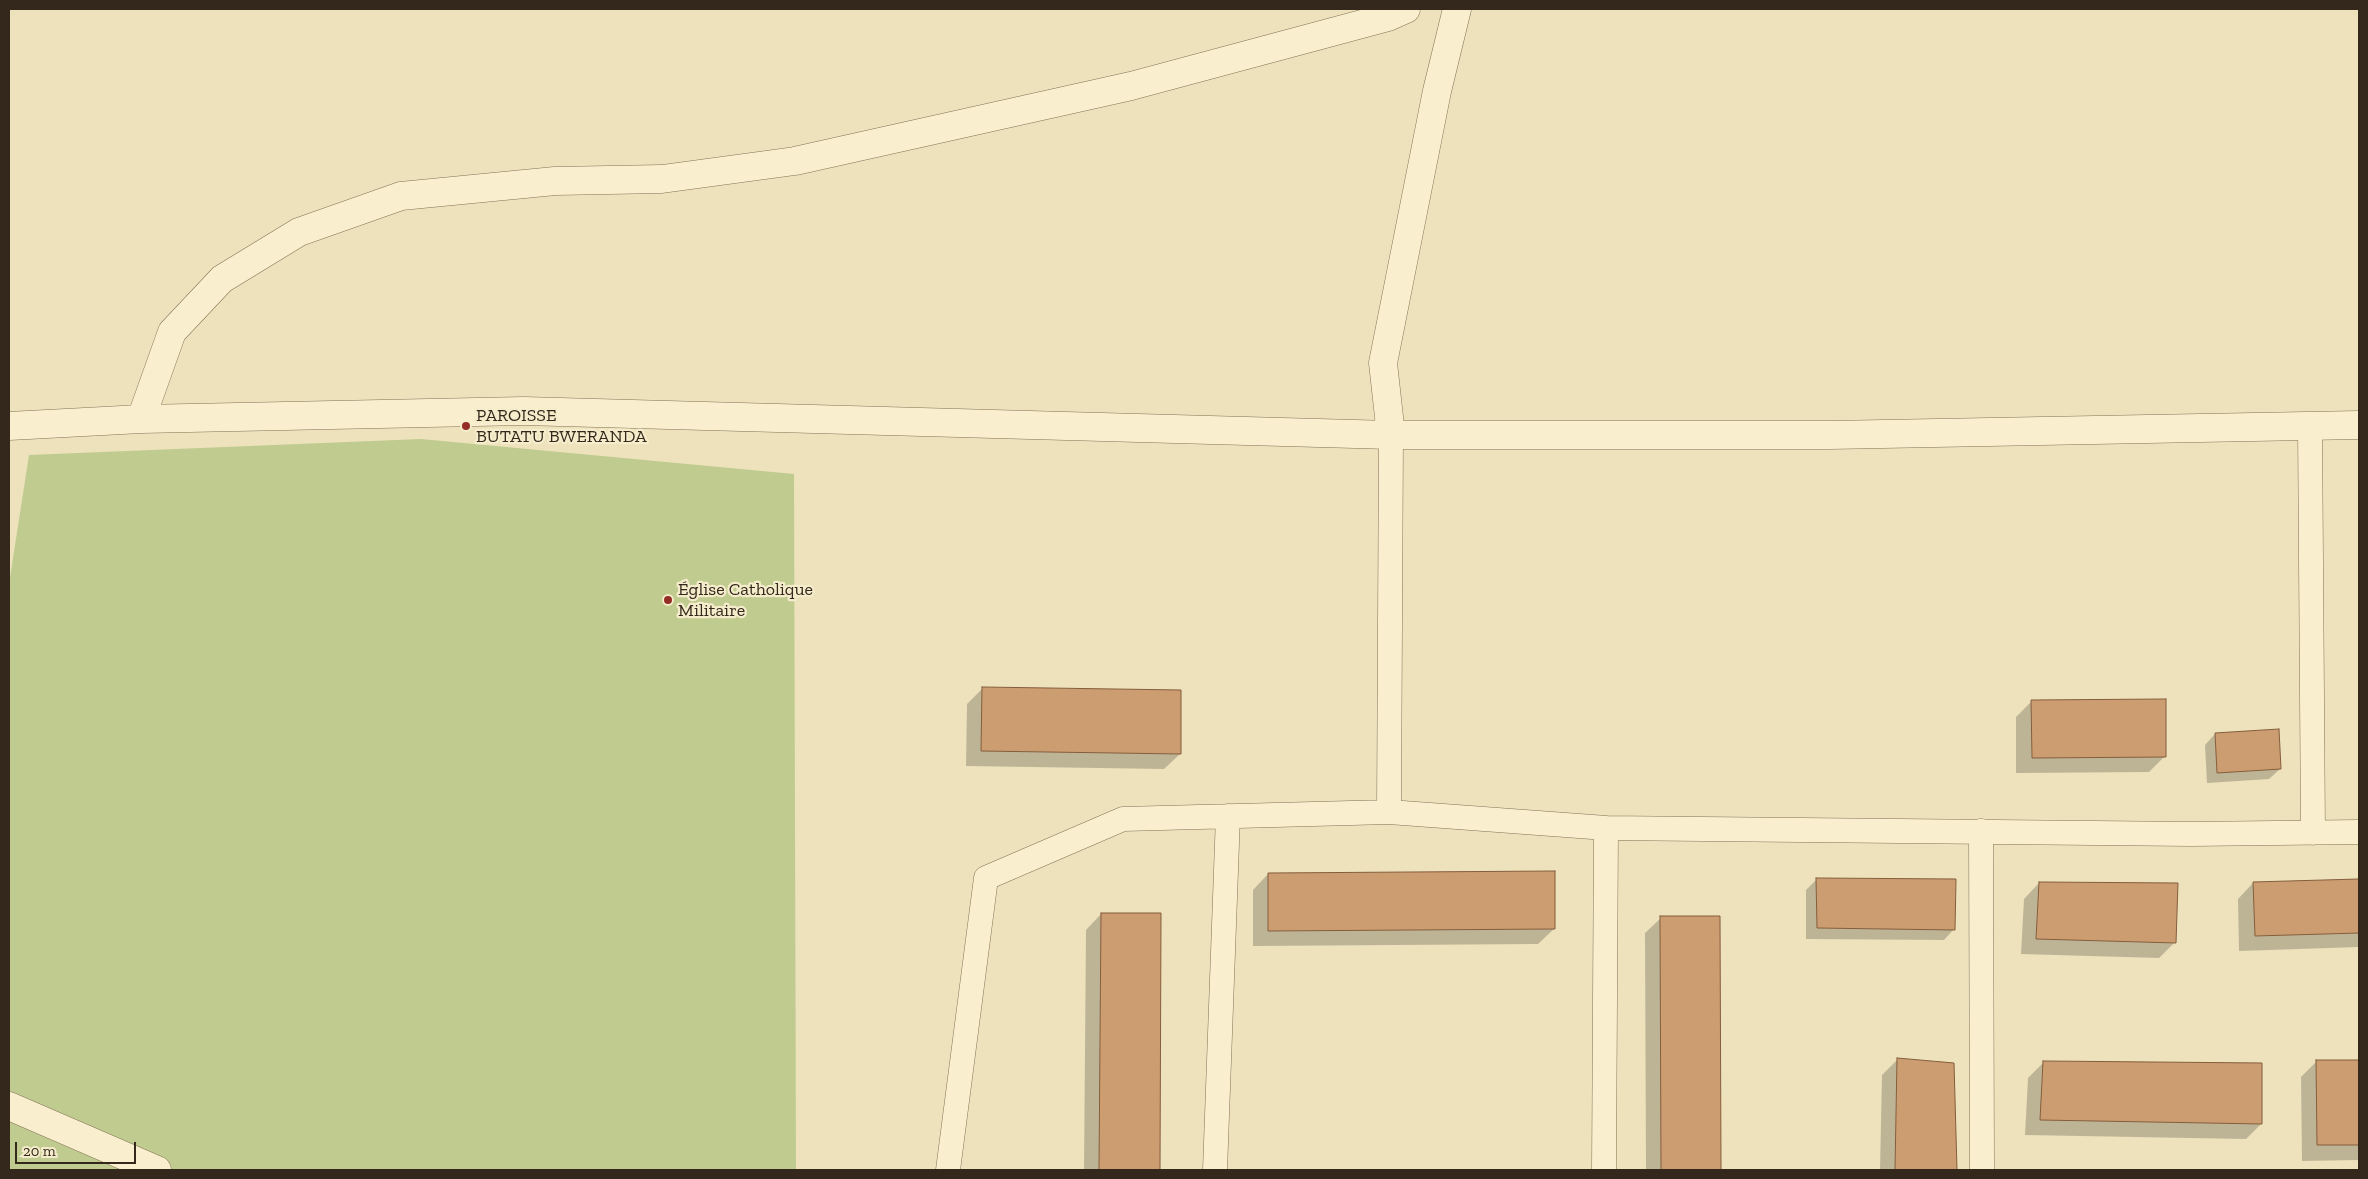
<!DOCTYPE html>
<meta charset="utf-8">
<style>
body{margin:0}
#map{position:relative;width:2368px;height:1179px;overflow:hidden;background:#ede2bc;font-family:"Zilla Slab",serif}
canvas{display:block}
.frame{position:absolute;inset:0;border:10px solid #33281b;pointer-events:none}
.scale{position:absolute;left:15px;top:1142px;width:121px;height:22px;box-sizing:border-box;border:2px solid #33281b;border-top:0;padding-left:6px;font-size:15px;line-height:18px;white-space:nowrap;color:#33281b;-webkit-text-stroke:4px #f5eccb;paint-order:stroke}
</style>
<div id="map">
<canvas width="2368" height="1179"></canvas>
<div class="frame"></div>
<div class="scale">20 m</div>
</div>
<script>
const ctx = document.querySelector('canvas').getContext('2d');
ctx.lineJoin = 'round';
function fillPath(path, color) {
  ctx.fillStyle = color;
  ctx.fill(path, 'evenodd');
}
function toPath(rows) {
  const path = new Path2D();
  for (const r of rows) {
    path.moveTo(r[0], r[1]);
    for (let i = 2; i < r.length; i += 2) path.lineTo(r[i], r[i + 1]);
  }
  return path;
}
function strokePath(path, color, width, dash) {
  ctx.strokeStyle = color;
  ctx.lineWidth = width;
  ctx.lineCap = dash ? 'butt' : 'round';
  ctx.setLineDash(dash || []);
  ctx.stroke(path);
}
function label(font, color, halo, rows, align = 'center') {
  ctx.font = font + ' "Zilla Slab",serif';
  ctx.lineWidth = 4.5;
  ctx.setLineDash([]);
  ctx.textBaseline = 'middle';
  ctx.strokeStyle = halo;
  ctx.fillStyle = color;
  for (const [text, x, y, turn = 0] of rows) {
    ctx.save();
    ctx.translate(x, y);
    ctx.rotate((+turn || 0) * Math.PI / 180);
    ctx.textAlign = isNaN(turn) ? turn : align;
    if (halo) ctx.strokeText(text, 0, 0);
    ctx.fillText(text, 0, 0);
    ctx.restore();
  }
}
fillPath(toPath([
 [421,439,794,474,796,1170,9,1170,9,584,29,455]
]), '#c0cb90');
fillPath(toPath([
 [982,689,1180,754,1164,769,966,766,967,704],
 [2032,701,2165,756,2149,772,2016,773,2016,717],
 [2215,734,2280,769,2269,779,2207,783,2205,745],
 [1268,874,1554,929,1538,944,1253,946,1253,890],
 [1817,879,1954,929,1944,940,1806,939,1806,890],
 [2359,881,2359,947,2239,951,2238,899,2253,883],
 [2039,883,2174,943,2159,958,2021,954,2024,899],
 [1101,914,1160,914,1159,1170,1084,1170,1086,930],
 [1719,917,1719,1170,1646,1170,1645,933,1661,918],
 [1898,1059,1953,1064,1956,1170,1880,1170,1882,1075],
 [2317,1061,2359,1061,2359,1160,2302,1161,2301,1077],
 [2044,1062,2261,1124,2246,1139,2025,1135,2028,1078]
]), '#0003');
const building = toPath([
 [982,687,1181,690,1181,754,981,751,982,687],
 [2166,699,2166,757,2032,758,2031,700,2166,699],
 [2279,729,2281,769,2217,773,2215,733,2279,729],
 [1555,871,1555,929,1268,931,1268,873,1555,871],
 [1816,878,1956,879,1955,930,1817,928,1816,878],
 [2359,879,2359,933,2255,936,2253,882,2359,879],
 [2039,882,2178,883,2176,943,2036,939,2039,882],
 [1101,913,1161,913,1160,1170,1099,1170,1101,913],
 [1660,916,1720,916,1721,1170,1661,1170,1660,916],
 [1897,1058,1954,1063,1957,1170,1895,1170,1897,1058],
 [2316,1060,2359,1060,2359,1145,2317,1145,2316,1060],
 [2043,1061,2262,1063,2262,1124,2040,1120,2043,1061]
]);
fillPath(building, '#cc9d71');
strokePath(building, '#845d3c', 1);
const service = toPath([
 [2310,425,2313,833],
 [1391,435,1389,812,1606,828],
 [1981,831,1982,1170],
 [948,1170,986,878,1123,819,1389,812],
 [1215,1170,1228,816],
 [1604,1170,1606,828,2191,834,2359,832]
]);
const minor = toPath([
 [141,419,172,332,222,279,299,232,401,196,555,181,662,179,795,161,1131,86,1388,17,1406,9],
 [9,426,141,419,524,411,1391,435,1830,435,2359,425],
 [1391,435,1383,363,1437,91,1457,9],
 [9,1106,157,1170]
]);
strokePath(service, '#847256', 25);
strokePath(minor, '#847256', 29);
strokePath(service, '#f9efcf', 24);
strokePath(minor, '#f9efcf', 28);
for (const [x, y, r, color] of [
 [466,426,5,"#932d26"],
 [668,600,5,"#932d26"]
]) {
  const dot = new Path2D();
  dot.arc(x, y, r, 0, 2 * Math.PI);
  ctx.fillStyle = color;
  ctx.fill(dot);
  strokePath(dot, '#f5eccb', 2);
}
label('18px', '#33281b', '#f5eccb', [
 ["PAROISSE",476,416],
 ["BUTATU BWERANDA",476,437],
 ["Église Catholique",678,590],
 ["Militaire",678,611]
], 'left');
</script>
